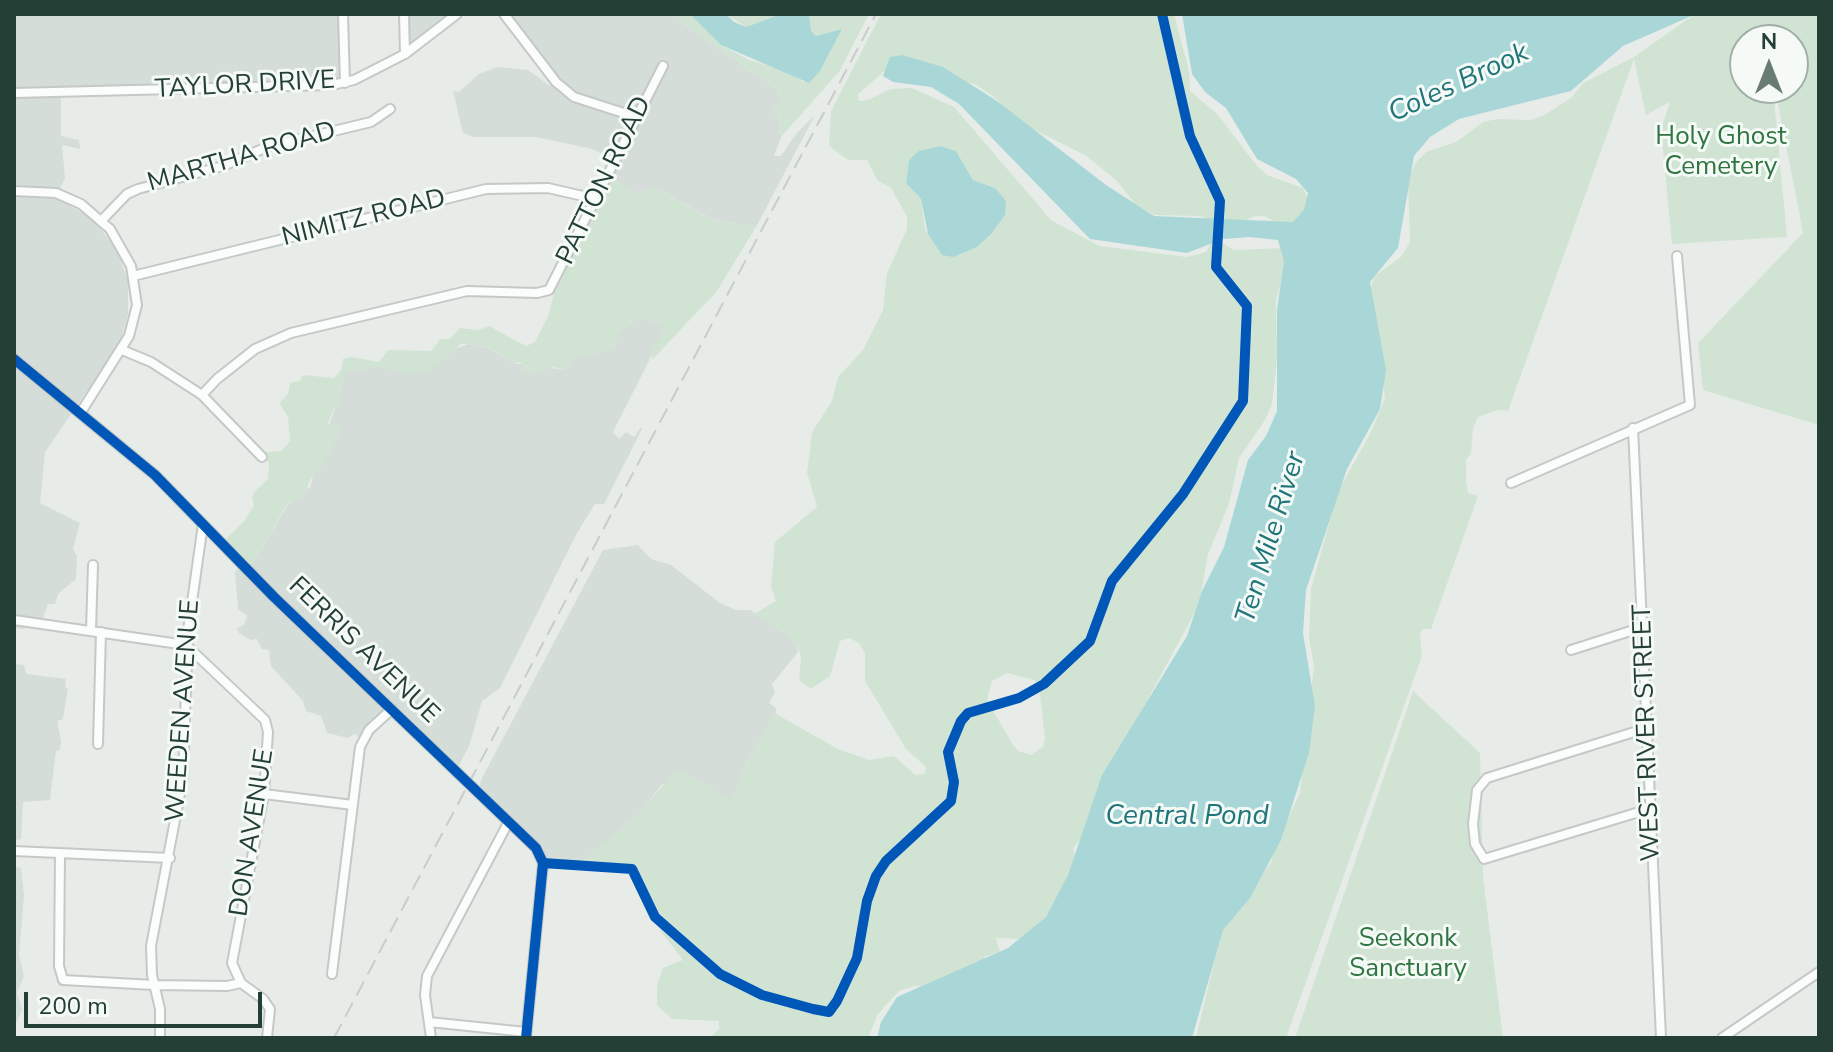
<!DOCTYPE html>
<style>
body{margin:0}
#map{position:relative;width:1833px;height:1052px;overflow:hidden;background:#e7ece9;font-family:"Nunito Sans",sans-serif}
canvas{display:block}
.frame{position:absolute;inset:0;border:16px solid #243f35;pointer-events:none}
.north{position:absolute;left:1729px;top:24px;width:80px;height:80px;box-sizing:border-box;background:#f5faf7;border:2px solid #a1afa9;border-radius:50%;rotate:0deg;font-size:22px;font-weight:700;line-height:32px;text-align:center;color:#243f35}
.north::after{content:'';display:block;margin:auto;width:28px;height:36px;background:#687c74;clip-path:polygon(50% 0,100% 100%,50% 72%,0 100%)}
.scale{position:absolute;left:24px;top:992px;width:238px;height:36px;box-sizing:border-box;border:4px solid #243f35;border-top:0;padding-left:10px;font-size:24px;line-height:28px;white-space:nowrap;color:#243f35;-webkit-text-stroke:6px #f5faf7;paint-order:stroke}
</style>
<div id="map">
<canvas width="1833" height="1052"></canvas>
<div class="frame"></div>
<div class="north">N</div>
<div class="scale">200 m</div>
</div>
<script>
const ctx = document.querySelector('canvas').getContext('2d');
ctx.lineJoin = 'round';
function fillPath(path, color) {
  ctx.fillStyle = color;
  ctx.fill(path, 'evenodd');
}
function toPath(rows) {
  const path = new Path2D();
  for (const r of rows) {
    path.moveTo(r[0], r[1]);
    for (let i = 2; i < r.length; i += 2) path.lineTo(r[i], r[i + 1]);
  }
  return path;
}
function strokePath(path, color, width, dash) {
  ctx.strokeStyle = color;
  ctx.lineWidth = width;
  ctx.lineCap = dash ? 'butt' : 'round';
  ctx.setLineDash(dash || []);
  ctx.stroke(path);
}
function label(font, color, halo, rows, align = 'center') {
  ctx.font = font + ' "Nunito Sans",sans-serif';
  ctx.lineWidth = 6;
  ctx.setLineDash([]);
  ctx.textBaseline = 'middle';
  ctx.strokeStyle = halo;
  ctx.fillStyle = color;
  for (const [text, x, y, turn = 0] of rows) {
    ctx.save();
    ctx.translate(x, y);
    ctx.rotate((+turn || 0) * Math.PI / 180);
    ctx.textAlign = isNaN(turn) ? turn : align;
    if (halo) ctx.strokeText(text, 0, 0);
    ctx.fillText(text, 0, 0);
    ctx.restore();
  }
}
fillPath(toPath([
 [14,14,343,14,345,85,334,90,61,95,61,136,79,140,80,149,62,145,65,178,56,198,92,218,117,250,128,281,128,314,120,343,45,452,40,503,80,523,73,549,77,556,76,579,58,594,55,604,48,604,40,626,25,624,23,629,14,628],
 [407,14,459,14,408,52],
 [500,14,676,14,685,25,777,89,782,101,771,111,779,115,781,137,774,156,781,156,796,134,815,115,756,227,714,220,654,187,637,194,608,176,616,159,592,149,536,137,474,137,463,133,453,91,459,92,479,74,497,67,528,70,550,86,555,80],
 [639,317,663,325,663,333,613,432,619,439,626,432,634,437,641,427,642,429,604,504,595,504,577,533,500,688,482,701,469,746,456,771,391,713,365,739,354,734,348,738,327,733,321,716,306,711,303,701,271,666,269,650,262,649,257,639,251,640,239,633,237,628,244,625,247,616,238,609,235,572,253,562,289,503,310,487,346,372,380,366,398,371,468,344,488,348,513,363,565,370,574,357,614,349,618,332],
 [638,545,651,559,671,565,720,603,736,610,750,610,783,631,797,644,798,652,772,684,775,693,769,703,776,708,776,714,749,758,733,798,722,798,708,785,662,784,640,813,583,861,555,864,552,861,545,882,534,852,477,794,482,778,603,550],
 [14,664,24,665,26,674,66,679,65,687,68,689,63,719,57,721,61,741,60,750,56,751,50,800,23,802,21,839,14,840],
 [14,866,21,868,24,896,19,955,24,976,17,992,22,1009,17,1022,14,1022]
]), '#d5ddd8');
fillPath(toPath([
 [676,14,690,14,721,45,749,60,788,71,803,82,820,71,841,30,816,36,811,31,809,14,869,14,839,72,781,137,779,115,770,111,782,100,777,89,685,25],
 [726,14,781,14,746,27],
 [881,14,1174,14,1189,71,1190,91,1218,115,1257,166,1267,175,1303,188,1309,202,1302,220,1282,225,1264,216,1255,216,1229,228,1200,216,1154,215,1135,204,1116,180,1085,155,1021,123,993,96,975,84,888,68,858,94,859,101,868,100,891,89,912,88,954,107,1052,221,1100,246,1187,257,1206,252,1214,238,1234,250,1285,248,1285,269,1276,300,1277,359,1272,404,1265,420,1239,458,1229,504,1208,554,1200,600,1192,618,1137,719,1083,836,1073,848,1078,879,1028,939,996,938,1000,952,986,956,976,969,931,986,914,986,899,991,878,1014,868,1038,709,1038,719,1029,719,1021,672,1019,657,1005,657,985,663,968,683,960,662,933,628,866,583,861,639,813,676,770,708,785,722,798,733,798,749,758,776,714,838,749,869,760,894,756,915,775,925,774,926,767,906,749,865,681,865,654,859,643,849,638,840,641,830,676,811,689,799,681,801,657,797,644,783,631,754,614,776,601,771,587,775,542,817,507,807,473,812,432,832,401,838,377,863,350,883,310,887,273,907,229,907,217,891,188,877,180,867,160,848,160,829,146,831,111],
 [940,146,956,151,973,180,995,188,937,243,925,230,921,199,906,183,909,160],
 [1007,673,1034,680,1039,686,1045,739,1043,747,1031,755,1018,751,1012,743,987,700,992,681],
 [1695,14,1819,14,1819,425,1703,390,1698,343,1803,233,1775,88,1793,88,1793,40,1745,40,1745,88,1773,88,1787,237,1672,244,1661,129,1670,102,1646,115,1634,59,1508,411,1497,410,1478,417,1473,428,1471,453,1466,460,1466,482,1468,493,1478,496,1431,629,1423,629,1420,634,1422,656,1286,1038,1196,1038,1223,925,1271,863,1274,848,1300,793,1314,667,1309,637,1311,589,1338,491,1370,434,1385,399,1370,289,1375,276,1402,256,1410,242,1408,179,1416,162,1426,152,1456,142,1483,122,1497,119,1531,120,1544,115,1571,98,1583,83,1634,57],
 [608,176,637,194,654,187,713,220,756,227,717,291,652,360,652,349,663,333,663,325,639,317,618,332,614,349,574,357,565,370,554,367,531,375,523,371,521,362,513,363,489,348,468,344,461,344,428,372,402,374,380,366,346,373,339,393,341,403,333,410,328,424,340,426,341,431,325,462,310,480,304,497,288,503,253,562,235,572,239,565,220,545,243,522,254,506,252,497,256,490,268,479,269,463,260,453,281,451,290,441,288,417,279,403,288,394,290,383,300,381,303,375,334,378,341,370,343,359,351,357,379,362,388,350,431,351,440,339,450,339,460,328,479,330,489,326,526,346,535,342,548,316,559,275],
 [1413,691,1480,753,1483,876,1503,1038,1295,1038]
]), '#d1e4d4');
fillPath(toPath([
 [690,14,726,14,734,22,746,27,781,14,809,14,811,31,816,36,842,29,820,71,809,83,721,45],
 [1182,14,1696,14,1623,46,1571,91,1459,119,1430,137,1414,156,1398,248,1370,282,1386,370,1380,409,1347,469,1306,590,1303,633,1315,706,1309,753,1281,840,1250,898,1223,930,1192,1038,877,1038,881,1022,897,997,1008,948,1046,917,1068,875,1102,775,1187,636,1202,591,1224,547,1248,460,1266,436,1277,411,1277,310,1284,261,1278,240,1250,237,1223,239,1187,253,1090,239,959,104,931,87,893,82,883,76,890,57,902,55,943,67,997,101,1106,185,1154,216,1293,222,1304,210,1308,193,1296,179,1257,159,1226,108,1205,92,1192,74],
 [940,146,956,151,973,180,995,188,1006,201,1005,215,991,234,977,247,953,257,942,255,928,234,921,199,906,183,909,160,919,151]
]), '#a9d7d8');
const minor = toPath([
 [343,14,345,83],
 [404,14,405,54],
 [504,14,556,82,574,97,636,117],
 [14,93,332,85,354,80,405,54,457,14],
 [14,191,56,193,81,204,110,229,131,266,137,305,129,336,81,412],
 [102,220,127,194,138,189,223,166,267,147,371,122,390,109],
 [133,276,486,189,548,188,596,199],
 [122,350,151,362,202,395,262,457],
 [14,359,155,475,274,597,536,848,543,863,526,1038],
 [202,395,217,379,255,349,291,333,467,291,537,293,549,290,663,66],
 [1633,428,1661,1038],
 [1511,483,1690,405,1677,256],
 [14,620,186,645,265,720,268,732,264,794,232,963,241,983,263,999,270,1009,267,1038],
 [91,630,93,565],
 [1571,650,1643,627],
 [1647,728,1487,778,1477,790,1473,824,1475,844,1484,859,1649,809],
 [98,744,101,632],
 [264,794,353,805],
 [14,851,170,858],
 [60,853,59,966,63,980,154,985,227,986,241,983],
 [332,974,360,747,369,730,392,709],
 [429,1022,526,1032],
 [160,1038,160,1009,152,975,151,946,183,778,188,630,203,524],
 [431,1038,425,995,427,976,508,823],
 [1722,1038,1819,972]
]);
strokePath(minor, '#c4c9c6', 12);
strokePath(minor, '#fbfcfc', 8);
strokePath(toPath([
 [334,1038,876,14]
]), '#c8ccca', 2, [16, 8]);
strokePath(toPath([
 [14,359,155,475,274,597,536,848,543,863,526,1038],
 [543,863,632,869,655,917,720,974,762,995,813,1009,829,1012,837,1001,857,958,867,901,876,876,886,861,951,801,954,782,948,752,961,721,968,713,1019,698,1044,684,1090,641,1112,581,1183,494,1243,401,1247,306,1216,267,1220,201,1190,136,1162,14]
]), '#0057b8', 10);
label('26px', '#243f35', '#f5faf7', [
 ["TAYLOR DRIVE",245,86,-3],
 ["MARTHA ROAD",242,158,-16],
 ["PATTON ROAD",605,181,-64],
 ["NIMITZ ROAD",364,219,-14],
 ["FERRIS AVENUE",363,651,44],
 ["WEEDEN AVENUE",184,711,-86],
 ["WEST RIVER STREET",1648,733,-92],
 ["DON AVENUE",253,833,-81]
]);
label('26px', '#2f7542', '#f5faf7', [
 ["Holy Ghost",1721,138],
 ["Cemetery",1721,168],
 ["Seekonk",1408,940],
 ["Sanctuary",1408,970]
]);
label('italic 28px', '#1f757a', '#f5faf7', [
 ["Coles Brook",1459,84,-25],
 ["Ten Mile River",1272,538,-73],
 ["Central Pond",1187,817]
]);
</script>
